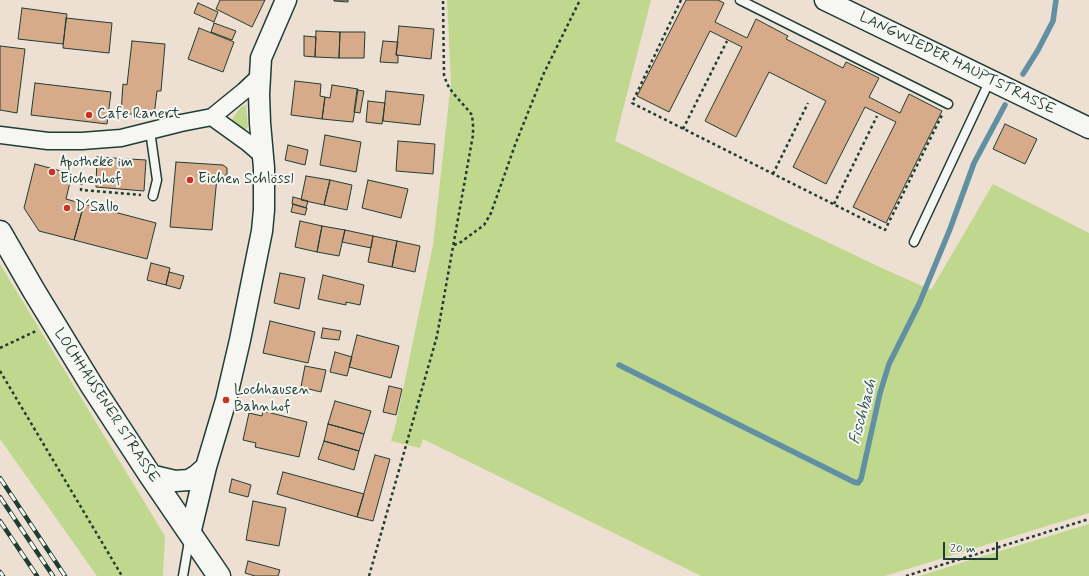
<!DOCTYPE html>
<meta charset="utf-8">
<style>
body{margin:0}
#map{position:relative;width:1089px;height:576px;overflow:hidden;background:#ede0d2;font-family:Mynerve,sans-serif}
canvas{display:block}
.scale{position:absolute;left:943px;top:542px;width:55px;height:18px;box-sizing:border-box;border:2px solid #1f3d34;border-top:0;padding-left:5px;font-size:12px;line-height:14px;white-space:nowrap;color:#1f3d34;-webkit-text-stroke:3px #f6f6f2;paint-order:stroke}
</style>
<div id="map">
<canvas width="1089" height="576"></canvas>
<div class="scale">20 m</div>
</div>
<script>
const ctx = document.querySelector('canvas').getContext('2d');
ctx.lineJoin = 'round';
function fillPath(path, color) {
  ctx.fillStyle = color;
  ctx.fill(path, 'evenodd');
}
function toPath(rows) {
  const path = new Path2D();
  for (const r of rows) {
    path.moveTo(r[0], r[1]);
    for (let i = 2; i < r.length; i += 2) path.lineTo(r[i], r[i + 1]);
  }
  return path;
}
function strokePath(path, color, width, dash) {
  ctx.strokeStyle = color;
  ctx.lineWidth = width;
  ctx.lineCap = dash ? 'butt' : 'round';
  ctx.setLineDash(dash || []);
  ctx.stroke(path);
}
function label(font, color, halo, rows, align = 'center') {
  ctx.font = font + ' Mynerve,sans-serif';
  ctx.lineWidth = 4;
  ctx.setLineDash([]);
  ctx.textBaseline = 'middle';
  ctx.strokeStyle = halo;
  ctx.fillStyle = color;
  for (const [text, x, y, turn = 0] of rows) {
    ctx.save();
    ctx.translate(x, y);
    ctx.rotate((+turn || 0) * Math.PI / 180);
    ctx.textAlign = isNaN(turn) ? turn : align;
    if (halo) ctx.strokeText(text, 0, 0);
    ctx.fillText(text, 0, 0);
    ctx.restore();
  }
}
fillPath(toPath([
 [447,0,651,0,615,141,884,269,931,290,993,184,1089,233,1089,513,885,576,701,576,423,439,420,448,391,441,396,423,433,245,451,82],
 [246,105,248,127,244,131,233,127,230,122,241,107],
 [0,264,165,536,163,576,97,576,0,439],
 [1089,524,1089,576,919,576,977,558]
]), '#c0d88e');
strokePath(toPath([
 [1023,74,1038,50,1053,21,1056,0],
 [619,365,854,482,858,483,861,479,880,393,889,364,919,304,950,229,974,163,1005,105]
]), '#6090a2', 5.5);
const building = toPath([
 [220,0,265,0,252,27,216,9,220,0],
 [334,0,348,0,348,2,334,1,334,0],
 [686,0,718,0,724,3,715,22,747,38,756,19,788,36,786,39,843,68,846,62,879,78,869,97,900,113,909,94,942,111,886,223,853,207,896,122,865,107,826,184,793,167,826,101,769,72,736,137,705,121,742,47,710,31,669,112,637,96,686,0],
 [198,3,218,12,214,22,194,13,198,3],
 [22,8,67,14,63,44,18,39,22,8],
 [66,18,112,23,109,53,63,48,66,18],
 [214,23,236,31,232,40,211,32,214,23],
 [399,26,434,29,431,59,396,55,399,26],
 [199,28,234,42,223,72,188,59,199,28],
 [316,31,340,32,339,58,315,57,316,31],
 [340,32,365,32,364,58,339,58,340,32],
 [304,36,316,37,315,57,304,56,304,36],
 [132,41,165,44,161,91,157,91,154,116,121,113,123,84,127,85,132,41],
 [383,41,398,42,396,55,398,55,398,63,380,62,383,41],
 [0,46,25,49,17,113,0,110,0,46],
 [295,81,321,84,320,96,325,97,322,119,291,115,295,81],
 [35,83,111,92,107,124,31,115,35,83],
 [332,85,358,89,353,122,322,119,325,97,330,98,332,85],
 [357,90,364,91,360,113,354,112,357,90],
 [386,91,424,95,420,125,383,121,386,91],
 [368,101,385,103,382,124,366,122,368,101],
 [1005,124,1037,139,1025,164,993,149,1005,124],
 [325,135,361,142,356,172,320,165,325,135],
 [398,141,435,144,433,174,396,171,398,141],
 [288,145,308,150,305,165,285,160,288,145],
 [97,157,146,160,144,191,96,187,97,157],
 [176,162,223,165,227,168,227,174,223,177,217,177,212,230,170,227,176,162],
 [35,164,72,174,66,199,84,204,74,240,39,231,24,208,35,164],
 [306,176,330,180,324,205,301,200,306,176],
 [330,180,352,185,347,210,324,205,330,180],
 [368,180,408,189,401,218,362,208,368,180],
 [293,197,308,201,306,208,292,204,293,197],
 [84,204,156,223,147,259,74,240,84,204],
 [293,204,307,208,305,215,291,212,293,204],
 [300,221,322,226,317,252,295,247,300,221],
 [322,226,345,230,339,256,317,252,322,226],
 [345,230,373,236,371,248,342,242,345,230],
 [373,236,397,241,392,267,368,262,373,236],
 [397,241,420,246,415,272,392,267,397,241],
 [151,263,170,268,166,285,147,280,151,263],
 [169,272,184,276,180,289,166,285,169,272],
 [280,273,305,278,299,309,274,303,280,273],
 [323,275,364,285,360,305,346,302,346,305,318,299,323,275],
 [270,321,315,332,308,363,263,353,270,321],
 [323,328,341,331,339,340,321,338,323,328],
 [357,335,399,346,391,378,349,367,357,335],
 [335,352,352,357,347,376,330,372,335,352],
 [305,366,326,370,321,392,301,387,305,366],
 [389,386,402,389,396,415,383,412,389,386],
 [335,401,371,411,364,434,328,424,335,401],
 [263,411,307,422,299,457,255,447,256,443,243,440,249,413,262,416,263,411],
 [328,424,364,434,359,451,324,441,328,424],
 [324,441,359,451,354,470,318,459,324,441],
 [375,455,390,459,373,521,357,517,375,455],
 [283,472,364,494,357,517,277,494,283,472],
 [232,479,251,485,248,497,229,492,232,479],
 [253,501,286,508,279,546,246,540,253,501],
 [248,561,280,570,278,576,255,576,245,573,248,561]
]);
fillPath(building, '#d7ab89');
strokePath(building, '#1f3d34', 1);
const service = toPath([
 [740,0,948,104],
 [150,131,157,180,153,196],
 [914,242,990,80],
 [183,576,189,541]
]);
const minor = toPath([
 [212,117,248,143,263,156],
 [0,135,48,141,82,141,121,138,181,123,212,117,244,91,260,76]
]);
const tertiary = toPath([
 [825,0,1089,128],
 [150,475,175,481,189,480,197,475,206,467],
 [190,534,206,467,226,400,240,340,262,231,264,210,264,168,260,123,259,94,261,58,286,0]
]);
const secondary = toPath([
 [0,232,34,291,92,386,150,475,219,576]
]);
strokePath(service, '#1f3d34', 11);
strokePath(minor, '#1f3d34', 19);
strokePath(tertiary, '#1f3d34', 23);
strokePath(secondary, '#1f3d34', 25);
strokePath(toPath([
 [681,0,632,103,885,230,942,115],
 [683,129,727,41],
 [82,158,81,190,141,195],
 [773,174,808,103],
 [834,204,877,116],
 [454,245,461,242,484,225,491,213,515,145,543,75,580,0],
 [0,348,36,331],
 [0,371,122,576],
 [369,576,437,336,473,135,473,125,472,115,468,110,453,93,447,84,444,75,443,0],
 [906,576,1089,519]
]), '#1f3d34', 2.5, [3, 3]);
strokePath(service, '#f6f6f2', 8);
strokePath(minor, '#f6f6f2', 16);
strokePath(tertiary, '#f6f6f2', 20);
strokePath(secondary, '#f6f6f2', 22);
const rail = toPath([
 [0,478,65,576],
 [0,497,53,576],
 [0,521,37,576],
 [0,572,3,576]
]);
strokePath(rail, '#1f3d34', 4.5);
strokePath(rail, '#f6f6f2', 3, [9]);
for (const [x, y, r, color] of [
 [89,115,4,"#c8321e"],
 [52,172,4,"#c8321e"],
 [190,180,4,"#c8321e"],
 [67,208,4,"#c8321e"],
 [226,400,4,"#c8321e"]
]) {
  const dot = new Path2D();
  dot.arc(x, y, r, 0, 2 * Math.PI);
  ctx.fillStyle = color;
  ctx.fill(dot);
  strokePath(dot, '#f6f6f2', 1.5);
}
label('15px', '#1f3d34', '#f6f6f2', [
 ["LANGWIEDER HAUPTSTRASSE",957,64,26],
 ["LOCHHAUSENER STRASSE",106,406,57]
]);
label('15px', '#1f3d34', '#f6f6f2', [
 ["Cafe Ranert",97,115],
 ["Apotheke im",60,163],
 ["Eichenhof",60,180],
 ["Eichen Schlössl",198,180],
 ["D´Sallo",75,208],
 ["Lochhausen",234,391],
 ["Bahnhof",234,408]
], 'left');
label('italic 16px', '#355959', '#f6f6f2', [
 ["Fischbach",864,412,-75]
]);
</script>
